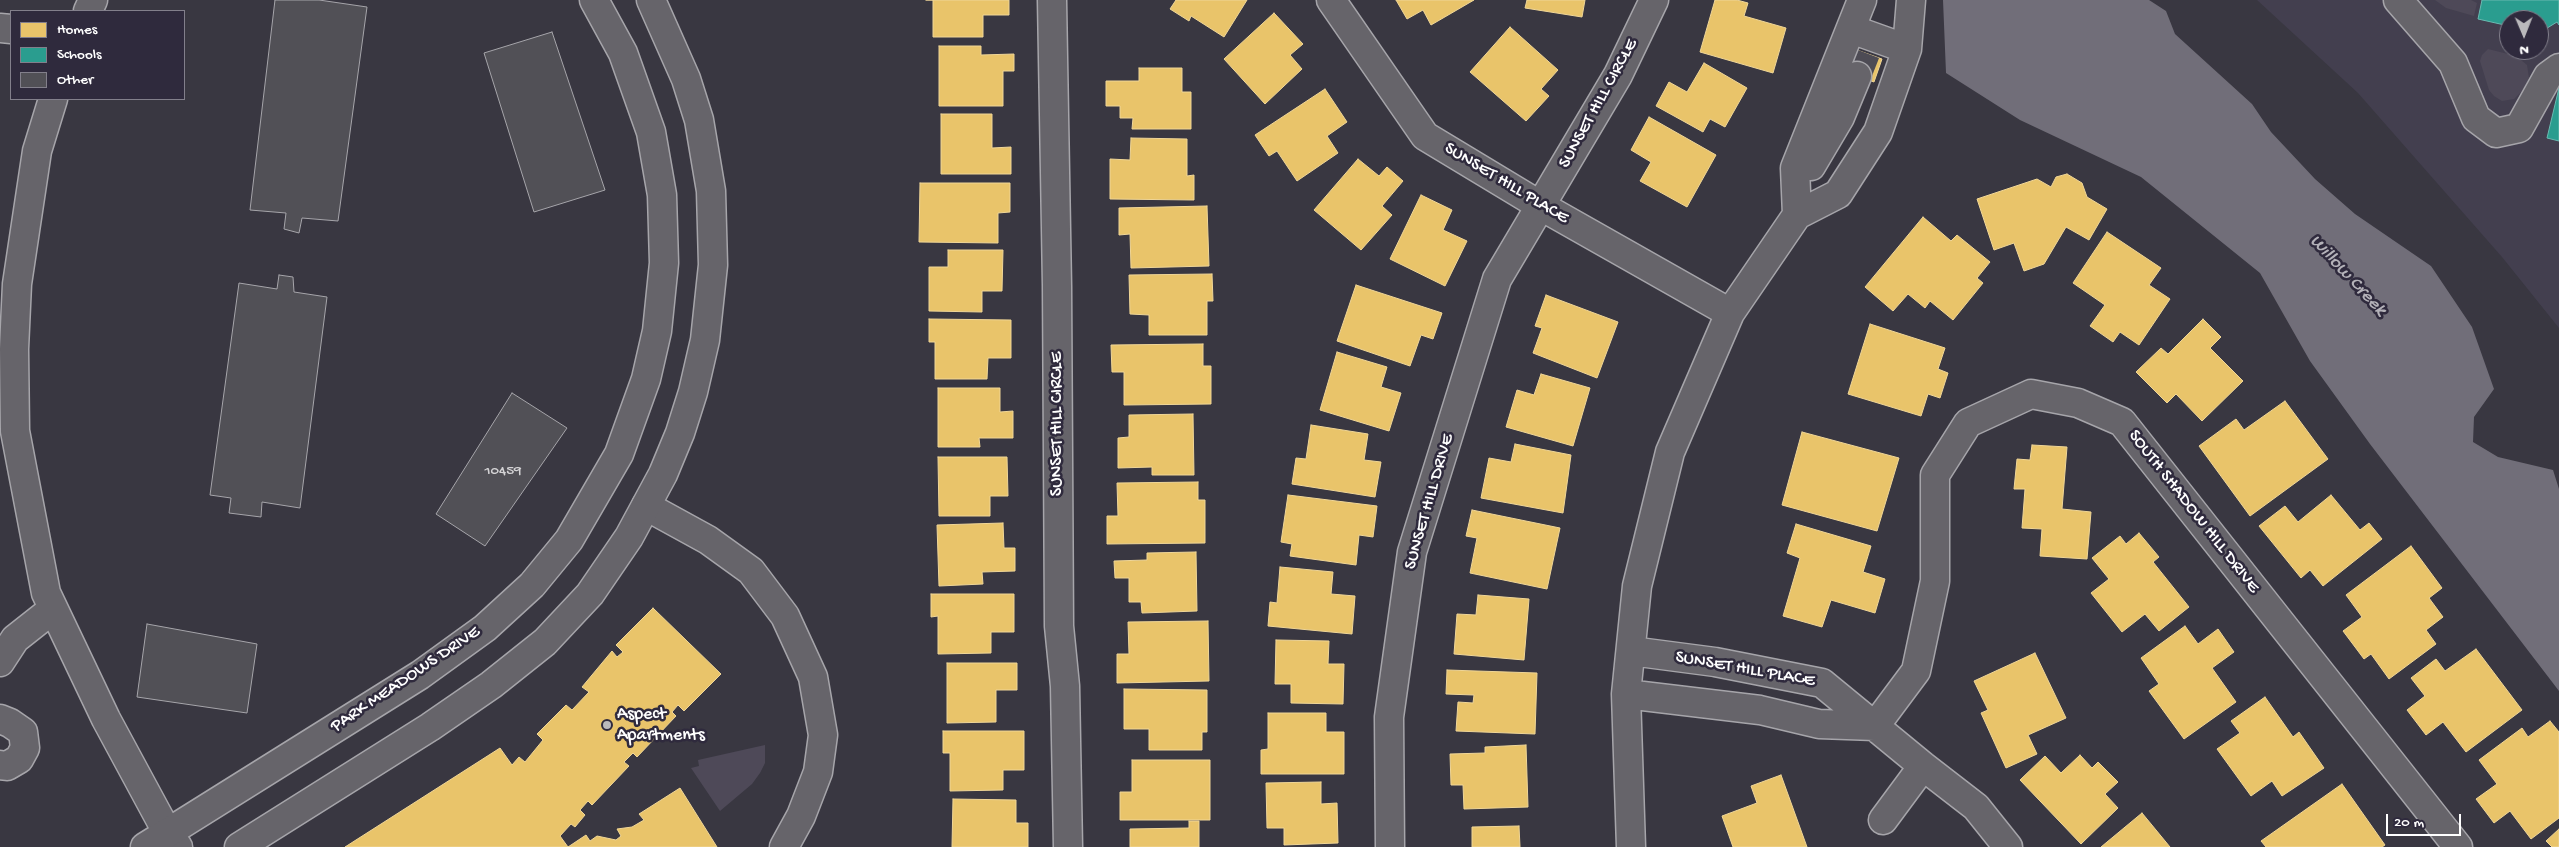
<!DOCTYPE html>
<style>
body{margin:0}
#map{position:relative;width:2559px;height:847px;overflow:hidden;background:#393741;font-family:"Gochi Hand",sans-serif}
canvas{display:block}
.legend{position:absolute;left:10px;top:10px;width:175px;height:90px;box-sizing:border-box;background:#2f2a3d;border:1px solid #827f8b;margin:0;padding:6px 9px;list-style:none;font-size:15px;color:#fff}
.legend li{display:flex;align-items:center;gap:10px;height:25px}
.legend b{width:25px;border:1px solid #827f8b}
.north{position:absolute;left:2499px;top:10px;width:50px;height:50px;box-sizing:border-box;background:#2f2a3d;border:1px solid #827f8b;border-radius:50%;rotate:179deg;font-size:14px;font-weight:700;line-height:20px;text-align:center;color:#fff}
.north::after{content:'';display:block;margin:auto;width:18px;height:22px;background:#bab9bc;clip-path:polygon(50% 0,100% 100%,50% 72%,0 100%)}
.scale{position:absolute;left:2386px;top:814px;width:75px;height:22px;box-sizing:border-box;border:2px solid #fff;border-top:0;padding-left:6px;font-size:15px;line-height:18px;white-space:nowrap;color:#fff;-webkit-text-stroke:4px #2f2a3d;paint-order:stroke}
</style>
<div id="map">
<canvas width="2559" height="847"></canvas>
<ul class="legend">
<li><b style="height:14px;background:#e9c46a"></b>Homes</li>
<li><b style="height:14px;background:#2a9d8f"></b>Schools</li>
<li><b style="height:14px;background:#515056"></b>Other</li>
</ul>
<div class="north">N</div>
<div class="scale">20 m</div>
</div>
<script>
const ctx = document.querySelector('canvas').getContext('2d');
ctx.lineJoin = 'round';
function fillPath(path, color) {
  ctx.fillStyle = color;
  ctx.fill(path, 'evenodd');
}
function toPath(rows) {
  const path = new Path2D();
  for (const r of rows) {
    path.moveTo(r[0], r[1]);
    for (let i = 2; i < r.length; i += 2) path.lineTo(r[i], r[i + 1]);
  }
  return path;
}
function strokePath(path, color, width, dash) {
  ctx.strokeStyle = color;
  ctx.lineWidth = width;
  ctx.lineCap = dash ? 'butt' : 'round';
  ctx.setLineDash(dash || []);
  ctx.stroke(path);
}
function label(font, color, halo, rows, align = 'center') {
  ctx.font = font + ' "Gochi Hand",sans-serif';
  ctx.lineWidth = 5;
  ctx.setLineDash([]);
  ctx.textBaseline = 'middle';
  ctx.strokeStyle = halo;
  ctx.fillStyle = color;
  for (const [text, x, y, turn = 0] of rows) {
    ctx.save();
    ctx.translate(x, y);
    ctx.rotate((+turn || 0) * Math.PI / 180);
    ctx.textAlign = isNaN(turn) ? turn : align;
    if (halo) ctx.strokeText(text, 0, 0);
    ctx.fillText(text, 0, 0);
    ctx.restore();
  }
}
fillPath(toPath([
 [2257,0,2559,0,2559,328,2502,257,2358,93],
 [2509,20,2539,20,2539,50,2509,50]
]), '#433f4f');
fillPath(toPath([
 [2435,0,2471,0,2477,3,2474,16,2446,8],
 [2488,49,2516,56,2527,65,2529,78,2523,90,2514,99,2502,101,2494,96,2489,90,2480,61,2482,55],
 [765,745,765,763,760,773,752,784,720,811,691,768,699,766,698,760]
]), '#4e4958');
fillPath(toPath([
 [1943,0,2149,0,2166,11,2175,34,2252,104,2271,132,2315,179,2355,214,2431,266,2472,327,2494,389,2474,417,2473,442,2498,457,2553,470,2559,489,2559,691,2370,444,2310,361,2260,273,2141,177,2020,120,1946,73]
]), '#716e79');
const homes = toPath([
 [926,0,1009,0,1009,15,983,15,983,37,933,37,933,0,926,0],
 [1176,0,1247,0,1224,37,1191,16,1189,21,1170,9,1176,0],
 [1396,0,1474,0,1431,25,1423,10,1407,19,1396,0],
 [1527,0,1585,0,1582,17,1525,8,1527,0],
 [1715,0,1737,0,1748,3,1744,16,1786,28,1773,73,1700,52,1715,0],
 [1274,13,1303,44,1290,55,1302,69,1265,104,1224,59,1274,13],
 [1510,27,1558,70,1541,89,1549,96,1526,121,1470,72,1510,27],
 [939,46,981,46,981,55,1014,54,1014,71,1003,71,1003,106,939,106,939,46],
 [1854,49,1882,59,1874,82,1846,72,1854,49],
 [1704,63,1747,88,1725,127,1710,119,1703,132,1656,106,1669,82,1687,92,1704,63],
 [1139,68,1182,68,1182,92,1191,92,1191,129,1132,129,1133,118,1120,118,1120,106,1106,106,1106,81,1139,81,1139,68],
 [1325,89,1347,122,1327,136,1338,153,1297,181,1277,151,1269,156,1255,135,1325,89],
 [941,114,992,114,992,148,1011,147,1011,174,941,174,941,114],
 [1649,117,1716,155,1687,207,1640,181,1651,162,1631,150,1649,117],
 [1131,138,1187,139,1187,176,1194,175,1194,200,1110,199,1110,159,1130,160,1131,138],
 [1358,159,1379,176,1387,167,1403,181,1382,206,1392,215,1361,250,1314,210,1358,159],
 [2067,174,2082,183,2087,197,2107,209,2089,240,2066,227,2044,264,2024,271,2014,243,1994,250,1977,199,2037,179,2051,187,2056,177,2067,174],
 [920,183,1010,183,1010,212,998,213,998,243,919,242,920,183],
 [1421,195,1452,210,1443,230,1467,241,1445,286,1390,259,1421,195],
 [1207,206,1209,266,1131,268,1130,234,1119,235,1119,208,1207,206],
 [1923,217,1951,241,1957,235,1990,262,1977,278,1983,283,1953,320,1930,301,1925,308,1908,294,1893,311,1865,287,1923,217],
 [2107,232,2161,268,2149,285,2170,299,2139,345,2120,332,2113,342,2090,326,2105,305,2073,283,2107,232],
 [948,250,1003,250,1002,291,982,291,982,312,929,311,929,267,948,267,948,250],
 [1212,274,1213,301,1207,301,1207,335,1149,335,1149,315,1130,314,1129,275,1212,274],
 [1356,285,1442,313,1433,339,1421,335,1410,366,1337,341,1356,285],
 [1546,295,1618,322,1597,378,1533,353,1542,328,1535,326,1546,295],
 [929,319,1011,320,1011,358,988,358,987,379,935,379,935,342,929,342,929,319],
 [2203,319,2221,337,2210,348,2243,381,2202,421,2176,394,2167,403,2136,372,2161,348,2168,354,2203,319],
 [1870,324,1945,348,1938,369,1948,373,1940,398,1928,394,1921,416,1848,394,1870,324],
 [1203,344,1203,366,1211,366,1211,404,1124,405,1124,372,1112,372,1111,345,1203,344],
 [1337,352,1387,367,1381,387,1401,393,1389,431,1320,410,1337,352],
 [1541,374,1590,388,1573,446,1506,427,1517,390,1534,395,1541,374],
 [938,388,1000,388,1000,412,1013,411,1013,438,979,438,980,447,938,447,938,388],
 [2285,401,2328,459,2250,516,2199,446,2236,419,2244,430,2285,401],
 [1193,414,1194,475,1152,475,1152,467,1118,468,1118,438,1129,437,1129,415,1193,414],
 [1311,425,1368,434,1364,460,1381,462,1375,497,1292,484,1296,458,1306,459,1311,425],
 [1802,432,1899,458,1877,531,1782,505,1802,432],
 [1515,444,1571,455,1563,513,1481,498,1489,458,1511,462,1515,444],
 [2032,445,2067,447,2062,509,2091,512,2087,559,2040,556,2042,529,2022,528,2025,489,2014,489,2017,459,2030,460,2032,445],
 [938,457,1007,457,1008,496,990,496,990,516,939,516,938,457],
 [1198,482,1198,500,1205,500,1205,543,1107,544,1107,516,1118,516,1117,483,1198,482],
 [1288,495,1377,506,1373,537,1359,535,1356,565,1290,556,1292,544,1281,542,1288,495],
 [2331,495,2360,530,2369,523,2382,539,2323,586,2310,570,2301,578,2259,526,2285,506,2298,522,2331,495],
 [1472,510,1560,528,1547,589,1470,573,1477,538,1466,536,1472,510],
 [1003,523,1004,548,1015,548,1015,571,982,572,983,584,939,586,937,525,1003,523],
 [1796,524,1871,546,1863,572,1885,579,1875,613,1831,600,1822,627,1783,616,1800,558,1787,553,1796,524],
 [2139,533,2159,557,2153,562,2189,607,2159,631,2145,614,2122,632,2091,593,2109,579,2092,558,2120,536,2126,544,2139,533],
 [2411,546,2442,588,2429,598,2443,617,2426,630,2436,644,2389,679,2371,654,2364,659,2343,631,2362,617,2346,595,2411,546],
 [1196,552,1197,611,1142,613,1141,602,1129,602,1129,578,1115,578,1114,561,1147,560,1147,553,1196,552],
 [1280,567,1333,572,1331,594,1355,596,1352,634,1268,626,1270,602,1277,603,1280,567],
 [931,594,1014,594,1014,632,991,632,991,653,938,654,938,616,931,617,931,594],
 [1478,595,1529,599,1524,660,1454,654,1457,614,1476,615,1478,595],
 [653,608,721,674,684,711,678,705,672,712,676,716,637,757,633,753,624,762,629,766,592,805,588,801,580,810,585,815,575,827,571,824,560,836,568,847,586,835,590,841,597,836,616,840,621,836,617,829,632,827,644,820,639,814,680,788,717,847,345,847,500,748,512,765,519,757,525,762,543,740,537,734,566,705,572,710,589,692,582,687,612,651,617,657,623,652,616,645,653,608],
 [1208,621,1209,681,1117,683,1117,654,1129,654,1128,622,1208,621],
 [2185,626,2198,644,2218,629,2234,652,2212,668,2236,702,2184,739,2149,691,2159,684,2141,658,2185,626],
 [1276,640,1329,641,1328,664,1344,664,1343,704,1291,703,1291,684,1275,684,1276,640],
 [2476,649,2522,710,2466,752,2443,722,2426,735,2407,710,2425,696,2411,678,2436,659,2445,671,2476,649],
 [2035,653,2066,718,2028,735,2037,754,2006,768,1981,713,1988,710,1974,681,2035,653],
 [947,663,1017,663,1017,690,996,690,996,722,947,723,947,663],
 [1447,670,1537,673,1535,734,1456,731,1458,702,1473,703,1474,695,1446,694,1447,670],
 [1124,689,1207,690,1207,732,1202,732,1202,750,1149,750,1149,729,1124,729,1124,689],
 [2265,697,2293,737,2299,732,2324,768,2282,796,2272,781,2251,796,2217,749,2240,733,2231,721,2265,697],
 [1268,713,1326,713,1326,732,1344,732,1344,774,1261,774,1261,750,1268,749,1268,713],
 [2550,721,2559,732,2559,818,2531,839,2510,811,2494,823,2476,799,2497,784,2479,760,2522,728,2528,737,2550,721],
 [943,731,1024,731,1024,770,1003,770,1003,790,950,791,950,753,943,753,943,731],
 [1526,745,1528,807,1464,809,1463,785,1451,785,1450,754,1485,753,1485,747,1526,745],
 [2080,755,2092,768,2098,762,2118,782,2105,794,2118,808,2081,844,2020,780,2045,756,2061,773,2080,755],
 [1132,760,1210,760,1210,820,1120,820,1120,792,1132,792,1132,760],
 [1781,775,1807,847,1733,847,1722,816,1757,803,1751,786,1781,775],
 [1321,782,1321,804,1337,803,1338,843,1284,845,1284,828,1267,828,1266,783,1321,782],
 [2342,784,2385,845,2382,847,2266,847,2261,841,2342,784],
 [953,799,1016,800,1016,823,1028,823,1028,847,952,847,953,799],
 [2142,813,2170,847,2101,847,2142,813],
 [1189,821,1199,821,1199,847,1130,847,1130,829,1189,828,1189,821],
 [1519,826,1520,847,1472,847,1472,827,1519,826],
 [2559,829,2559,847,2552,847,2546,841,2559,829]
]);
fillPath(homes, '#e9c46a');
strokePath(homes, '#f0d697', 1);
const schools = toPath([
 [2482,0,2559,0,2559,25,2557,22,2539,33,2539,20,2509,20,2509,26,2478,19,2482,0],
 [2559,88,2559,141,2547,138,2559,88]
]);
fillPath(schools, '#2a9d8f');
strokePath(schools, '#6abab1', 1);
const building = toPath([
 [275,0,319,0,367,7,338,221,302,218,299,233,284,229,286,213,250,210,275,0],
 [552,32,605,190,534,212,484,53,552,32],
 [279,275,293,277,294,292,327,297,300,508,262,502,261,517,229,513,231,498,210,495,239,283,277,289,279,275],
 [512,393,567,428,485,546,436,514,512,393],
 [147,624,257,644,247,713,137,697,147,624]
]);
fillPath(building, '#515056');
strokePath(building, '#a6a5aa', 1);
strokePath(toPath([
 [1857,76,1866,53]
]), '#4d4b54', 28, [28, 14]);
const minor = toPath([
 [1052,0,1057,286,1059,626,1065,686,1068,847],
 [1331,0,1425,136,1541,206,1730,313],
 [2398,0,2453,63,2476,118,2496,133,2519,128,2548,76,2559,68],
 [88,11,93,0],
 [0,28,11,29],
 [1851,29,1907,49],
 [53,99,37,151,17,284,14,349,15,431,46,593,106,719,167,832,178,847],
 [1811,166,1840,117,1857,76],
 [1797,215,1795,168,1862,0],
 [646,506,708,540,751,571,785,616,813,677,823,735,818,772,801,816,784,847],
 [1631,651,1715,662,1822,683,1923,766,1976,807,2008,847],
 [0,662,15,639,53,609],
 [1626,694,1760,710,1819,724,1875,726],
 [0,719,10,723,23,732,25,748,19,759,7,766,0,765],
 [1875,726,1916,671,1935,581,1935,475,1968,423,2031,394,2078,403,2122,422,2458,847],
 [1883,820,1923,766],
 [1390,847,1389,717,1412,552,1497,279,1618,75,1654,0],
 [1631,847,1626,694,1637,586,1670,452,1730,313,1797,215,1838,194,1878,132,1907,49,1911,0]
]);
const major = toPath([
 [145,847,420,675,485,628,532,585,569,540,619,454,646,379,657,331,664,263,662,195,651,132,623,53,594,0],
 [239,847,430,727,491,685,545,642,590,594,629,537,663,474,680,433,693,392,705,340,713,265,711,191,699,120,686,79,651,0]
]);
strokePath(minor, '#a6a5aa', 31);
strokePath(major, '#a6a5aa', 31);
strokePath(minor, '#66646a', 28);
strokePath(major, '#66646a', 28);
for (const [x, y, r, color] of [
 [607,725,5,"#bab9bc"]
]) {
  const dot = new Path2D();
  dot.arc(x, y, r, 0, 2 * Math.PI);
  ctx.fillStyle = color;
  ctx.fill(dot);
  strokePath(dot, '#2f2a3d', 2);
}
label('15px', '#d4d3d5', null, [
 ["10459",503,472]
]);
label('18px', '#fff', '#2f2a3d', [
 ["SUNSET HILL CIRCLE",1599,104,-61],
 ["SUNSET HILL PLACE",1506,184,31],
 ["SUNSET HILL CIRCLE",1058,424,-90],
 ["SUNSET HILL DRIVE",1430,502,-74],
 ["SOUTH SHADOW HILL DRIVE",2193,512,52],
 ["SUNSET HILL PLACE",1745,670,10],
 ["PARK MEADOWS DRIVE",406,680,-34]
]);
label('18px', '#fff', '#2f2a3d', [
 ["Aspect",617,715],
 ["Apartments",617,736]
], 'left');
label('italic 19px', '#b4b2b9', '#2f2a3d', [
 ["Willow Creek",2347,276,47]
]);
</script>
